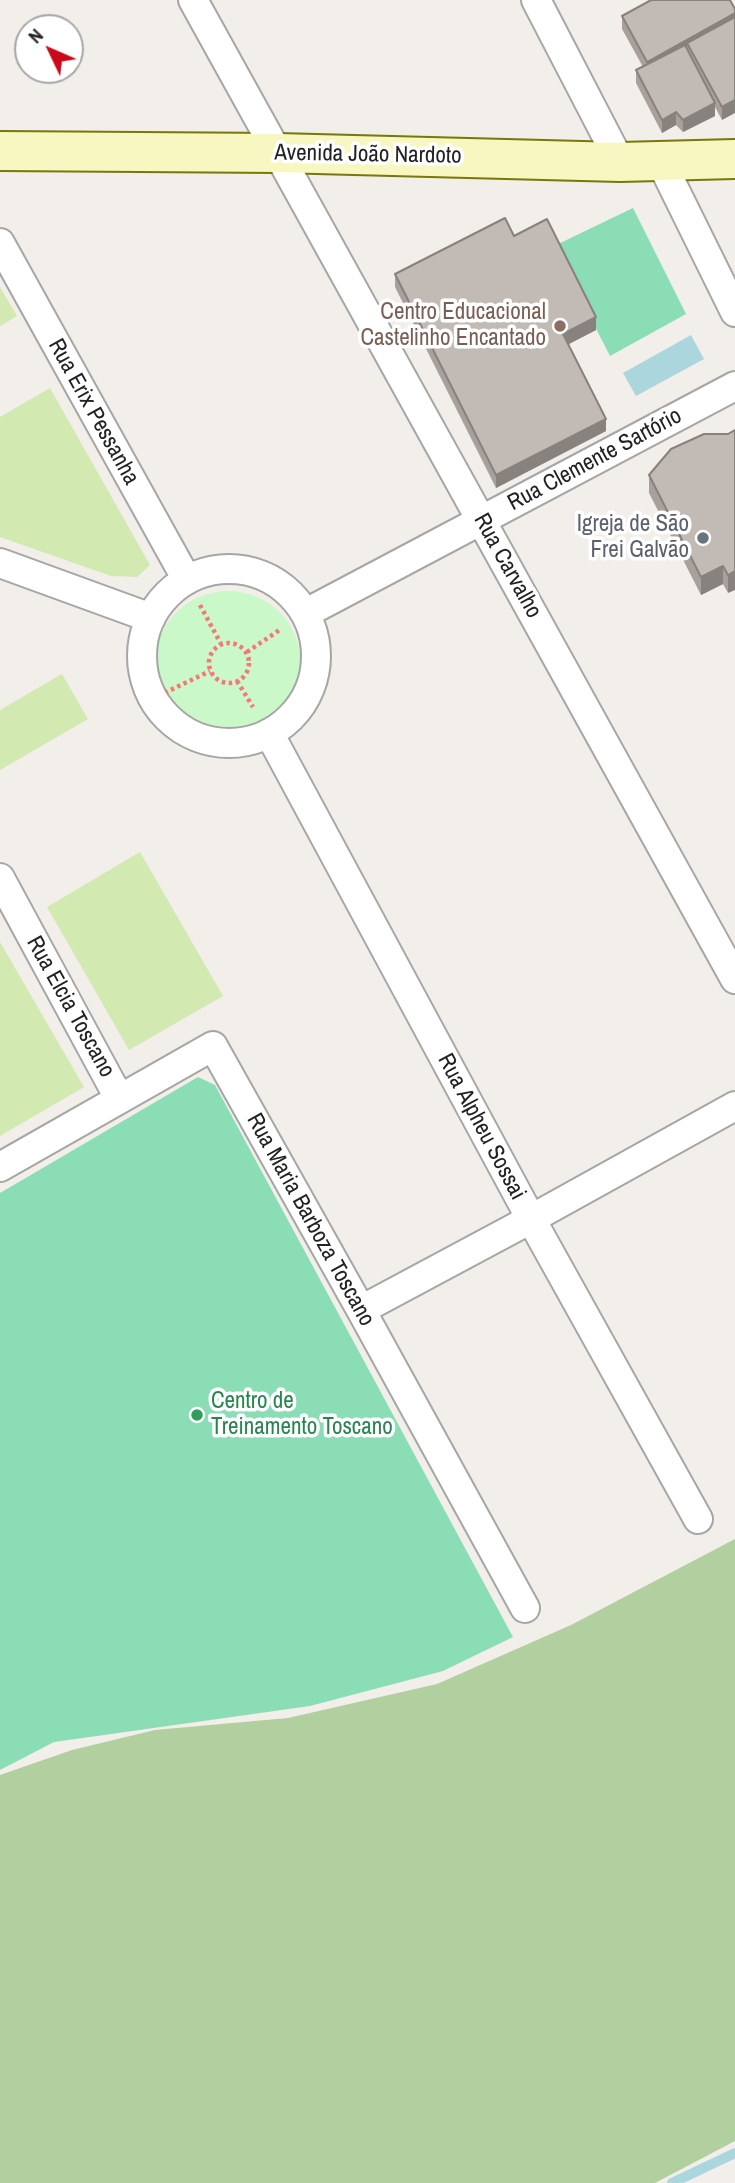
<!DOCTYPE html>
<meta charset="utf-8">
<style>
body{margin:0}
#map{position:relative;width:735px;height:2183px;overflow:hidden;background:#f2eee9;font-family:"Archivo Narrow",sans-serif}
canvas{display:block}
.north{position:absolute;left:14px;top:14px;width:70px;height:70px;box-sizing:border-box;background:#fff;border:2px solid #a7a7a7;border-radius:50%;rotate:314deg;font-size:19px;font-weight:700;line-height:28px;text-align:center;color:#222}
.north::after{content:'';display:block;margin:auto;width:24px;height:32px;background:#cc0819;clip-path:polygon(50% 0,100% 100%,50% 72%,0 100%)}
</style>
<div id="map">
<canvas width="735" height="2183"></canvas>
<div class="north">N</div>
</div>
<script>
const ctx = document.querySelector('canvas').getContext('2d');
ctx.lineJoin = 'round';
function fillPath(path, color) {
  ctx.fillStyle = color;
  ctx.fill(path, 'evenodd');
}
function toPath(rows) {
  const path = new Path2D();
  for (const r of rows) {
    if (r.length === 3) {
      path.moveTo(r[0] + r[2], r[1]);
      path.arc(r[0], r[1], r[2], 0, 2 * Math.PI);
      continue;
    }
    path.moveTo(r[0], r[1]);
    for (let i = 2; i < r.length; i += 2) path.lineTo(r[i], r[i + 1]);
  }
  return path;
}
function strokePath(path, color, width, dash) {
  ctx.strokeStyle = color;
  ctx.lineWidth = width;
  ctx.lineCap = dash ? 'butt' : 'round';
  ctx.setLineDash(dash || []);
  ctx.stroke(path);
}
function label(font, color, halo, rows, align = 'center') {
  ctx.font = font + ' "Archivo Narrow",sans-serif';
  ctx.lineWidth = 7;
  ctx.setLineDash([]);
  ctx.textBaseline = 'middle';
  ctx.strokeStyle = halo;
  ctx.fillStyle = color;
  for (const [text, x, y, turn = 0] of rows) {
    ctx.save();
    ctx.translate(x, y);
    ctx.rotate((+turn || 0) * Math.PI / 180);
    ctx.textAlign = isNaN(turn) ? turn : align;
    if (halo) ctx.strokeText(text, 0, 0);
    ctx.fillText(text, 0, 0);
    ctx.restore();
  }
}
fillPath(toPath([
 [0,287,17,316,0,326],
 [50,388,150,565,137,577,111,576,0,537,0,417],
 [62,674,88,719,0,770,0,710],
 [140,852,223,996,129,1050,47,907],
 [0,942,84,1087,0,1136]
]), '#d2e9b2');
fillPath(toPath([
 [735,1539,735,2141,655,2183,0,2183,0,1775,72,1750,155,1730,288,1718,437,1684,571,1625]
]), '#b2cfa0');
fillPath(toPath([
 [228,664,73]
]), '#caf8c9');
fillPath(toPath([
 [633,208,686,314,610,356,554,246],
 [198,1077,215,1085,513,1637,443,1671,310,1706,54,1742,0,1770,0,1193]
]), '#8bddb6');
fillPath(toPath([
 [691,335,704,359,636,396,623,373]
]), '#acd6dd');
strokePath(toPath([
 [672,2183,735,2153]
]), '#acd6dd', 10);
const street = toPath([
 [193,0,735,979],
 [536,0,620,162],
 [661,162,735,312],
 [0,243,187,580],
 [0,563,151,618],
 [229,656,87],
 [306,613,735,386],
 [269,733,531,1219,698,1519],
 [0,878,119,1098],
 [0,1167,213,1046,361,1310,525,1608],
 [361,1310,531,1219,735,1106]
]);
const secondary = toPath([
 [0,151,278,153,620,162,735,159]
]);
strokePath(street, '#a6a6a6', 32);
strokePath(secondary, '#767809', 42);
strokePath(toPath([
 [200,605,221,644],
 [229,663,20],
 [247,652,281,629],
 [237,681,253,707],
 [152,699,210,671]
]), '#f57877', 4.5, [3.5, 3.5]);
strokePath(street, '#fff', 28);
strokePath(secondary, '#f8f6c1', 38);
fillPath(toPath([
 [730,0,722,120,715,107,715,116,683,132,676,125,662,133,636,83,636,70,643,67,622,29,622,16],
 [514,236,596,330,569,344,606,431,496,488,395,287,395,274],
 [735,430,728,593,723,584,701,595,649,493,649,475]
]), '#a7a09c');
fillPath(toPath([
 [735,13,735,26,687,43,687,53,647,75,647,62],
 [735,100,735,113,722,120,722,107],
 [715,103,715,116,683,132,683,120],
 [676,112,676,125,662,133,662,120],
 [596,317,596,330,563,347,563,334],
 [606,419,606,431,496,488,496,475],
 [723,566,723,584,701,595,701,577],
 [735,571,735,590,728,593,728,575]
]), '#88827f');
const building = toPath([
 [651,0,730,0,735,9,735,13,647,62,622,16,651,0],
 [735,17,735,100,722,107,687,43,735,17],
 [685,45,715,103,683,120,676,112,662,120,636,70,685,45],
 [505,218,514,236,547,219,596,317,563,334,606,419,496,475,395,274,505,218],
 [735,430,735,571,728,575,723,566,701,577,649,475,671,449,704,434,728,434,735,430]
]);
fillPath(building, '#c2bab5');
strokePath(building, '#88827f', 2);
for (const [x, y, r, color] of [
 [560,326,7,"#8d6e63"],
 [703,538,7,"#6b7280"],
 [197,1415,7,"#2e9e5b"]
]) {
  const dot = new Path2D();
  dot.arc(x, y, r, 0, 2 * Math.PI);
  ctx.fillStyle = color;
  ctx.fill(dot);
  strokePath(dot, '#fff', 2.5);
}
label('23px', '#222', '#fff', [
 ["Avenida João Nardoto",368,155,1],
 ["Rua Erix Pessanha",93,412,61],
 ["Rua Clemente Sartório",595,460,-28],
 ["Rua Carvalho",507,566,61],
 ["Rua Elcia Toscano",70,1007,61],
 ["Rua Alpheu Sossai",481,1127,62],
 ["Rua Maria Barboza Toscano",310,1220,61]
]);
label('23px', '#785e54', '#fff', [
 ["Centro Educacional",546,313],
 ["Castelinho Encantado",546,339]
], 'right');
label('23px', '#5b616d', '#fff', [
 ["Igreja de São",689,525],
 ["Frei Galvão",689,551]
], 'right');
label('23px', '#27864d', '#fff', [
 ["Centro de",211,1402],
 ["Treinamento Toscano",211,1428]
], 'left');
</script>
